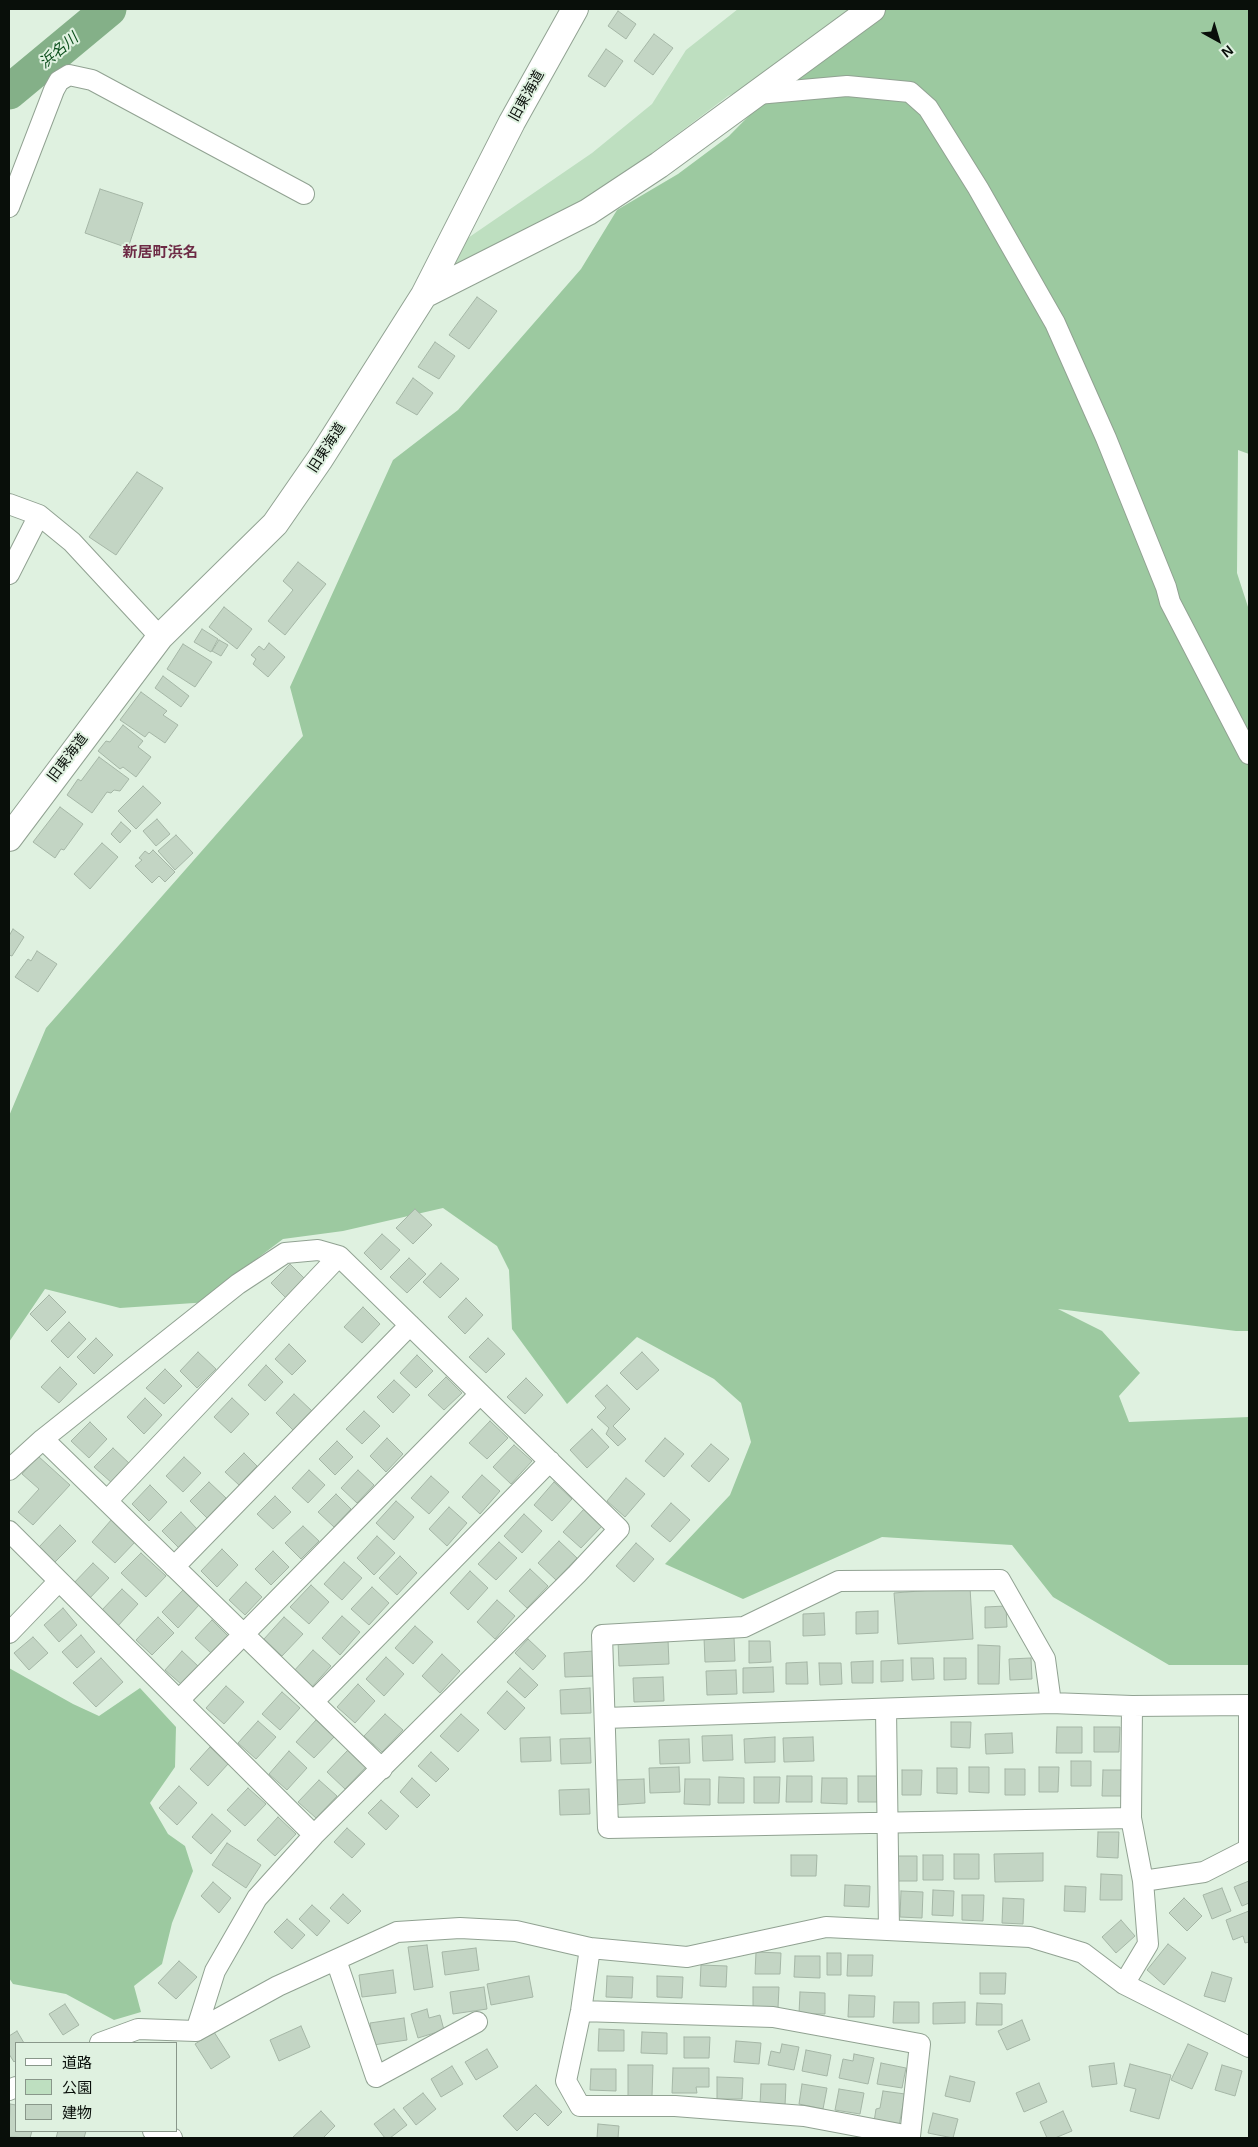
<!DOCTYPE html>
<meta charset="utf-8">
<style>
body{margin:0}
#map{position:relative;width:1258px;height:2147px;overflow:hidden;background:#dff1e0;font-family:Helvetica,"Noto Sans JP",sans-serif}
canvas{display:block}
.frame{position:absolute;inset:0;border:10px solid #090f0a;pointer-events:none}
.legend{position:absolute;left:15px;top:2042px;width:162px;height:90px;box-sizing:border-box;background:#dff1e0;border:1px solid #89978a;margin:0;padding:6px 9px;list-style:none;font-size:15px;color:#090f0a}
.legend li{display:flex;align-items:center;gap:10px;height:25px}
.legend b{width:25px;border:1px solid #89978a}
.north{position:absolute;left:1193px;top:15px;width:50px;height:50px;-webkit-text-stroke:4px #dff1e0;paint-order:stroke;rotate:141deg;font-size:14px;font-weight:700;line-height:20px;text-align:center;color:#090f0a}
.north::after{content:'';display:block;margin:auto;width:18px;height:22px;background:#090f0a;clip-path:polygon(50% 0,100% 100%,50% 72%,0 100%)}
</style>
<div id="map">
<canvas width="1258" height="2147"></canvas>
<div class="frame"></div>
<ul class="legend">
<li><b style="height:6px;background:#fff"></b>道路</li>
<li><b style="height:14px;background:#bedfc0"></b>公園</li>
<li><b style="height:14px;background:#c3d5c4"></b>建物</li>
</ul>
<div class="north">N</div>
</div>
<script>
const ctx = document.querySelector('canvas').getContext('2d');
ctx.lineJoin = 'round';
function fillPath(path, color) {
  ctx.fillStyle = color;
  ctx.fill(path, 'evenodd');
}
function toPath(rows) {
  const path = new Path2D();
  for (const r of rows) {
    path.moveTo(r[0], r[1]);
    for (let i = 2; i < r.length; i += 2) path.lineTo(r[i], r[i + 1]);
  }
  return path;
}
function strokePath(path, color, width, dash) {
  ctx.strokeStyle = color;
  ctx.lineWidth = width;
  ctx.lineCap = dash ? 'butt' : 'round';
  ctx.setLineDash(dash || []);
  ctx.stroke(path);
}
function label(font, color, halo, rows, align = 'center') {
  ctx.font = font + ' Helvetica,"Noto Sans JP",sans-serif';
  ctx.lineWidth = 4;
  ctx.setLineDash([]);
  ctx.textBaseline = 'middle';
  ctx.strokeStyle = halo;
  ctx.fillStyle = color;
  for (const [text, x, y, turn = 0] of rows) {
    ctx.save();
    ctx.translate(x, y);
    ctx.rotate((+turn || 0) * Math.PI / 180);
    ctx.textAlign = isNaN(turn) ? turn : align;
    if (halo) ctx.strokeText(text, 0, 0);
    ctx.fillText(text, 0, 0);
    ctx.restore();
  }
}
fillPath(toPath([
 [738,9,863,9,751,86,728,96,588,201,438,288,465,240,592,153,652,104,686,50]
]), '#bedfc0');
fillPath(toPath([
 [881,9,1249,9,1249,454,1238,450,1237,573,1249,610,1249,1331,1236,1331,1058,1309,1102,1331,1140,1373,1119,1396,1129,1422,1249,1417,1249,1665,1169,1665,1053,1597,1012,1545,882,1537,743,1599,665,1564,730,1495,751,1442,741,1403,714,1379,637,1337,567,1404,512,1329,509,1270,497,1246,443,1208,343,1231,283,1239,234,1276,209,1302,120,1308,45,1289,9,1342,9,1116,46,1028,303,736,290,687,393,460,458,410,581,269,617,210,678,174,729,136,802,62],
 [9,1668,73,1704,99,1716,140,1688,176,1727,175,1767,150,1803,168,1834,185,1846,193,1871,172,1923,162,1964,134,1986,141,2012,114,2020,66,1994,13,1984,9,1978]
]), '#9cc9a0');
strokePath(toPath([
 [9,92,109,9]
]), '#84b088', 35);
const building = toPath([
 [618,11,636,24,626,39,608,26,618,11],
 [654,34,673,48,653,75,634,61,654,34],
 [606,49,623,61,605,87,588,76,606,49],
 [100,189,143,203,128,248,85,233,100,189],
 [477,297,497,311,469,349,449,335,477,297],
 [435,342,455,356,439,379,418,367,435,342],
 [413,378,433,393,417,415,396,403,413,378],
 [137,472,163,488,116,555,89,537,137,472],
 [298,562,326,584,285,635,268,621,293,590,283,581,298,562],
 [224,607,252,629,237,649,209,627,224,607],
 [202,629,218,639,211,652,194,642,202,629],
 [219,640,228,645,221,656,212,651,219,640],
 [269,643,285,657,268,677,253,664,256,659,251,655,259,646,264,650,269,643],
 [183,644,212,662,195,687,167,669,183,644],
 [163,676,189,696,181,707,155,688,163,676],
 [141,692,167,711,163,715,178,725,165,743,149,732,145,737,120,720,141,692],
 [123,725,143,741,138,747,151,757,136,777,123,767,120,769,98,751,106,741,110,742,123,725],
 [99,757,129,779,120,791,114,790,111,793,107,792,92,813,67,795,78,779,81,781,99,757],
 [143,786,161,803,136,829,118,811,143,786],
 [60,807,83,824,64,850,61,849,55,858,33,842,60,807],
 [157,819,170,834,156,846,143,831,157,819],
 [121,822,131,831,120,843,111,834,121,822],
 [176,835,193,853,175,870,158,851,176,835],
 [102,843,118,857,90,889,74,874,102,843],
 [153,850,175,872,165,882,159,876,152,883,135,866,142,860,139,858,145,851,149,854,153,850],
 [13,929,24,937,12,956,9,955,9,936,13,929],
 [37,951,57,964,38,992,15,977,28,959,31,961,37,951],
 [415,1209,432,1225,413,1244,396,1228,415,1209],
 [382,1234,400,1250,381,1270,364,1253,382,1234],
 [409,1258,426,1274,407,1293,390,1277,409,1258],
 [441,1263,459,1279,440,1298,423,1282,441,1263],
 [290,1264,307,1281,288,1300,271,1283,290,1264],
 [49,1295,66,1312,47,1331,30,1314,49,1295],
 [466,1298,483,1315,465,1334,448,1317,466,1298],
 [363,1307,380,1324,362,1343,344,1327,363,1307],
 [69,1322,86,1339,68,1358,51,1341,69,1322],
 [96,1338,113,1355,94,1374,77,1357,96,1338],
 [488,1338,505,1354,486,1373,469,1357,488,1338],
 [289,1344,306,1361,292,1375,275,1359,289,1344],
 [198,1352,216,1369,197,1388,180,1371,198,1352],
 [642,1352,659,1370,637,1390,620,1373,642,1352],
 [417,1355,433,1371,416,1388,400,1373,417,1355],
 [266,1365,283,1382,265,1401,248,1385,266,1365],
 [60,1367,77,1384,59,1403,41,1387,60,1367],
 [165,1369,182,1386,164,1404,146,1388,165,1369],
 [446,1377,462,1393,444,1410,428,1395,446,1377],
 [526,1378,543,1395,525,1414,507,1397,526,1378],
 [394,1380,410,1395,393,1413,377,1397,394,1380],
 [607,1385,630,1409,613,1426,626,1439,618,1446,606,1434,609,1428,597,1417,606,1408,595,1396,607,1385],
 [294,1394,312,1411,293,1430,276,1413,294,1394],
 [145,1398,162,1415,144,1434,127,1417,145,1398],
 [232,1398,249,1414,231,1433,214,1417,232,1398],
 [364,1411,380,1426,362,1444,346,1429,364,1411],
 [490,1421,508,1438,487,1459,469,1443,490,1421],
 [90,1422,107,1439,89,1458,71,1441,90,1422],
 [592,1429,609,1447,587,1468,570,1450,592,1429],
 [387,1438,403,1454,386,1472,370,1456,387,1438],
 [665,1438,684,1454,664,1477,645,1461,665,1438],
 [337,1441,353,1457,335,1475,319,1459,337,1441],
 [711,1444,729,1459,709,1482,691,1466,711,1444],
 [514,1445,532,1461,511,1484,493,1467,514,1445],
 [113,1448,130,1464,112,1483,94,1467,113,1448],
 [244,1453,257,1466,239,1485,225,1472,244,1453],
 [38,1456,70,1485,33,1525,18,1512,39,1489,22,1474,38,1456],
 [184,1457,201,1473,183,1492,166,1476,184,1457],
 [309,1470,325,1485,308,1503,292,1488,309,1470],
 [358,1470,374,1485,357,1503,341,1488,358,1470],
 [482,1475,500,1491,480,1514,462,1497,482,1475],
 [431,1476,449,1492,429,1514,411,1498,431,1476],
 [626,1478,645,1494,625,1517,607,1501,626,1478],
 [209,1482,226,1498,207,1518,190,1501,209,1482],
 [554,1482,572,1499,552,1521,534,1505,554,1482],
 [150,1485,167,1502,149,1521,132,1504,150,1485],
 [336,1494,351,1509,334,1527,318,1512,336,1494],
 [275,1496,291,1512,273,1529,257,1514,275,1496],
 [396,1501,414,1517,394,1540,376,1523,396,1501],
 [671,1503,690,1520,670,1542,651,1526,671,1503],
 [449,1507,467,1523,447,1546,429,1529,449,1507],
 [584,1509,602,1526,581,1548,563,1532,584,1509],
 [181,1512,197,1529,179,1548,162,1531,181,1512],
 [524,1514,542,1531,522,1553,504,1536,524,1514],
 [112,1519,136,1541,115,1563,92,1542,112,1519],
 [60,1525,76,1541,54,1563,38,1548,60,1525],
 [303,1526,319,1541,301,1559,285,1543,303,1526],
 [377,1536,395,1553,374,1575,357,1558,377,1536],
 [559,1541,577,1558,556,1580,538,1563,559,1541],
 [499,1542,517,1558,496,1580,478,1564,499,1542],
 [636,1543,654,1559,634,1582,616,1566,636,1543],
 [222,1549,238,1565,217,1587,201,1571,222,1549],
 [273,1551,289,1567,271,1585,255,1569,273,1551],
 [141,1553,166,1576,146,1597,121,1573,141,1553],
 [400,1556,417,1573,397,1595,379,1578,400,1556],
 [344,1562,362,1578,342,1600,324,1584,344,1562],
 [93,1563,109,1578,87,1601,72,1585,93,1563],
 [530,1569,548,1586,527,1608,509,1591,530,1569],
 [470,1571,488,1588,468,1610,450,1593,470,1571],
 [246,1582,262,1597,245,1615,229,1600,246,1582],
 [311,1585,329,1602,309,1624,290,1607,311,1585],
 [372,1587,389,1603,369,1625,351,1609,372,1587],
 [970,1587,973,1639,898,1644,894,1593,970,1587],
 [122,1589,138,1604,117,1627,101,1611,122,1589],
 [183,1590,199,1605,178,1628,162,1612,183,1590],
 [497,1600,515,1616,495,1639,477,1622,497,1600],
 [1006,1606,1007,1627,985,1628,985,1607,1006,1606],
 [63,1608,77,1625,59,1642,44,1625,63,1608],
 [878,1611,878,1633,856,1634,856,1612,878,1611],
 [824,1613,825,1635,803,1636,803,1614,824,1613],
 [342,1616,360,1632,340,1655,322,1638,342,1616],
 [158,1617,174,1633,152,1655,136,1640,158,1617],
 [284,1617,303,1634,282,1656,264,1639,284,1617],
 [212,1620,228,1636,211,1653,195,1638,212,1620],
 [415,1626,433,1642,413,1664,395,1648,415,1626],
 [81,1635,95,1652,77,1668,62,1652,81,1635],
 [734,1636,735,1661,705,1662,704,1638,734,1636],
 [33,1637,48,1653,29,1670,14,1653,33,1637],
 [528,1639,546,1656,533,1670,515,1653,528,1639],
 [668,1639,669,1664,619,1666,618,1640,668,1639],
 [749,1641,770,1641,771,1662,749,1663,749,1641],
 [978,1645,1000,1646,999,1684,978,1684,978,1645],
 [313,1650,331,1666,311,1688,293,1672,313,1650],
 [182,1651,198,1666,181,1684,165,1670,182,1651],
 [594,1651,595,1676,565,1677,564,1653,594,1651],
 [442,1654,460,1671,440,1693,422,1676,442,1654],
 [386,1657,404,1674,384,1696,366,1679,386,1657],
 [101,1658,123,1682,96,1707,73,1683,101,1658],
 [911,1658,933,1658,934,1679,912,1680,911,1658],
 [944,1658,966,1658,966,1679,944,1680,944,1658],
 [1031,1658,1032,1679,1010,1680,1009,1659,1031,1658],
 [903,1660,903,1681,881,1682,881,1661,903,1660],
 [873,1661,873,1683,852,1683,851,1662,873,1661],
 [807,1662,808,1684,786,1684,786,1663,807,1662],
 [819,1663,841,1663,842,1684,820,1685,819,1663],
 [773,1667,774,1692,743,1693,743,1668,773,1667],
 [520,1668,538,1685,525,1698,507,1682,520,1668],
 [736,1670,737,1694,707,1695,706,1671,736,1670],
 [663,1677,664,1701,634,1702,633,1678,663,1677],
 [358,1684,375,1701,355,1723,337,1707,358,1684],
 [226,1686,244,1702,224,1724,206,1708,226,1686],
 [590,1688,591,1713,561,1714,560,1690,590,1688],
 [507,1691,525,1708,505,1730,487,1713,507,1691],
 [282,1692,300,1708,280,1730,262,1714,282,1692],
 [385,1714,403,1730,382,1752,364,1736,385,1714],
 [461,1714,479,1730,458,1752,440,1736,461,1714],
 [316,1720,334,1737,314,1758,296,1742,316,1720],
 [258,1721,276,1737,256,1759,238,1743,258,1721],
 [951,1722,971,1722,970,1748,951,1747,951,1722],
 [1057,1727,1082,1727,1082,1753,1056,1753,1057,1727],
 [1094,1727,1120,1727,1119,1752,1094,1752,1094,1727],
 [1012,1733,1013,1753,986,1754,985,1734,1012,1733],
 [732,1735,733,1760,703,1761,702,1736,732,1735],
 [550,1737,551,1761,521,1762,520,1738,550,1737],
 [775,1737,775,1762,745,1763,744,1739,775,1737],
 [813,1737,814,1761,784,1762,783,1738,813,1737],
 [590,1738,591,1763,561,1764,560,1739,590,1738],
 [689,1739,690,1763,660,1764,659,1740,689,1739],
 [210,1747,228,1764,208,1786,190,1769,210,1747],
 [348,1750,366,1767,345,1789,327,1772,348,1750],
 [289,1751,307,1768,287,1790,269,1774,289,1751],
 [431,1752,449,1769,436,1782,418,1766,431,1752],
 [1071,1761,1091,1761,1091,1786,1071,1786,1071,1761],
 [679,1767,680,1792,650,1793,649,1768,679,1767],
 [969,1767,989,1767,989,1793,969,1792,969,1767],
 [1039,1767,1059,1767,1058,1792,1039,1792,1039,1767],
 [937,1768,957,1768,957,1794,937,1793,937,1768],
 [1005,1769,1025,1769,1025,1795,1005,1795,1005,1769],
 [902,1770,922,1770,921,1795,902,1795,902,1770],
 [1103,1770,1123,1770,1122,1796,1102,1796,1103,1770],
 [787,1776,812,1776,812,1802,786,1802,787,1776],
 [858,1776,884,1776,883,1802,858,1802,858,1776],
 [719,1777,744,1778,744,1803,718,1803,719,1777],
 [754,1777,780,1777,779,1803,754,1803,754,1777],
 [412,1778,430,1795,417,1808,400,1792,412,1778],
 [822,1778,847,1778,847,1804,821,1803,822,1778],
 [644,1779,645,1803,615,1805,614,1780,644,1779],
 [685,1779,710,1779,710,1805,684,1804,685,1779],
 [319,1780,337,1796,316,1818,298,1802,319,1780],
 [179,1786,197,1803,177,1825,159,1808,179,1786],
 [248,1788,266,1804,245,1826,227,1810,248,1788],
 [589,1789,590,1814,560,1815,559,1790,589,1789],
 [381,1800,399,1816,386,1830,368,1813,381,1800],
 [212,1814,231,1831,211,1854,192,1837,212,1814],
 [278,1817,296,1834,275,1856,257,1840,278,1817],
 [347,1828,365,1844,352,1858,334,1842,347,1828],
 [1098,1832,1119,1832,1118,1858,1097,1857,1098,1832],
 [227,1843,261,1865,246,1888,212,1865,227,1843],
 [1043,1853,1043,1881,995,1882,994,1854,1043,1853],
 [954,1854,979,1854,979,1879,954,1879,954,1854],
 [791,1855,817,1855,816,1876,791,1876,791,1855],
 [923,1855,943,1855,943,1880,923,1880,923,1855],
 [897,1856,917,1856,917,1881,897,1881,897,1856],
 [1101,1874,1122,1875,1122,1900,1100,1900,1101,1874],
 [1249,1881,1249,1903,1242,1906,1234,1887,1249,1881],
 [213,1882,231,1898,219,1913,201,1896,213,1882],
 [845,1885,870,1886,869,1907,844,1906,845,1885],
 [1065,1886,1086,1887,1085,1912,1064,1911,1065,1886],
 [1222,1888,1231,1911,1212,1919,1203,1895,1222,1888],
 [933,1890,954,1891,953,1916,932,1915,933,1890],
 [901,1891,923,1892,922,1918,900,1917,901,1891],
 [343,1894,361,1911,348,1924,330,1908,343,1894],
 [962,1895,984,1895,983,1921,962,1920,962,1895],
 [1003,1898,1024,1899,1023,1924,1002,1923,1003,1898],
 [1184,1898,1202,1916,1187,1931,1169,1913,1184,1898],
 [312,1905,330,1921,317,1936,299,1919,312,1905],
 [1249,1911,1249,1942,1245,1943,1243,1936,1233,1940,1226,1920,1249,1911],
 [287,1919,305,1935,292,1949,274,1932,287,1919],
 [1121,1920,1135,1936,1116,1953,1102,1937,1121,1920],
 [1168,1944,1186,1958,1164,1985,1147,1970,1168,1944],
 [427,1945,433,1987,414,1990,408,1947,427,1945],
 [476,1948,479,1970,445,1975,442,1952,476,1948],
 [756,1952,781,1953,780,1974,755,1974,756,1952],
 [827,1953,841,1953,841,1975,827,1975,827,1953],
 [848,1955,873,1955,872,1976,847,1976,848,1955],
 [795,1956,820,1956,820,1978,794,1977,795,1956],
 [179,1961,197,1977,176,1999,158,1983,179,1961],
 [701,1965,727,1966,726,1987,700,1986,701,1965],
 [393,1970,396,1993,362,1997,359,1975,393,1970],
 [1212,1972,1232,1978,1225,2002,1204,1996,1212,1972],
 [980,1973,1006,1973,1005,1994,980,1994,980,1973],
 [529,1976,533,1997,491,2005,487,1984,529,1976],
 [607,1976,633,1977,632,1998,606,1997,607,1976],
 [657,1976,683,1977,682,1998,657,1997,657,1976],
 [484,1987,487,2009,453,2014,450,1992,484,1987],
 [753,1987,779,1987,778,2008,753,2008,753,1987],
 [800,1992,825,1993,825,2014,799,2014,800,1992],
 [849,1995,875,1996,874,2017,848,2017,849,1995],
 [894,2002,919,2002,919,2023,893,2023,894,2002],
 [965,2002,965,2023,933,2024,933,2003,965,2002],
 [977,2003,1002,2004,1002,2025,976,2025,977,2003],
 [65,2004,79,2025,63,2035,49,2014,65,2004],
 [427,2009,429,2018,440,2015,444,2030,418,2038,411,2014,427,2009],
 [404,2018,407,2040,373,2045,370,2023,404,2018],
 [1022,2020,1030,2040,1007,2050,998,2031,1022,2020],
 [301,2026,310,2047,279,2061,270,2040,301,2026],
 [599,2029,624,2030,624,2051,598,2051,599,2029],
 [17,2031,24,2043,16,2043,16,2060,14,2062,9,2054,9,2036,17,2031],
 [214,2032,230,2057,211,2069,195,2044,214,2032],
 [642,2032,667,2033,667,2054,641,2053,642,2032],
 [684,2037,710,2037,709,2058,684,2058,684,2037],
 [736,2041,761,2043,759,2064,734,2062,736,2041],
 [782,2044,799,2047,794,2070,768,2065,771,2051,780,2053,782,2044],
 [1188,2044,1208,2053,1192,2089,1171,2080,1188,2044],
 [487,2049,498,2067,476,2080,465,2062,487,2049],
 [806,2050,831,2055,827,2076,802,2071,806,2050],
 [854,2054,874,2058,868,2084,839,2078,843,2059,853,2061,854,2054],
 [881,2063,906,2068,902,2088,877,2084,881,2063],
 [1114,2063,1117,2084,1092,2087,1089,2066,1114,2063],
 [1130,2064,1171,2075,1159,2119,1130,2111,1136,2089,1124,2086,1130,2064],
 [628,2065,653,2065,652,2096,628,2096,628,2065],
 [1222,2065,1242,2071,1235,2096,1215,2090,1222,2065],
 [452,2066,463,2084,441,2097,431,2079,452,2066],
 [673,2068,709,2068,709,2087,696,2087,697,2093,672,2093,673,2068],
 [591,2069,616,2069,616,2091,590,2090,591,2069],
 [950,2076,975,2082,970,2102,945,2096,950,2076],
 [717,2077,743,2078,742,2099,717,2099,717,2077],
 [1039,2083,1047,2102,1024,2112,1016,2093,1039,2083],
 [761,2084,786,2084,785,2106,760,2105,761,2084],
 [802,2084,827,2088,823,2109,799,2104,802,2084],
 [536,2085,562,2112,548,2126,535,2113,517,2131,503,2116,536,2085],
 [839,2089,864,2093,860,2114,835,2110,839,2089],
 [883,2091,905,2094,899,2126,874,2122,876,2109,880,2108,883,2091],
 [423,2093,436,2109,416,2125,403,2108,423,2093],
 [10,2104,16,2105,16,2131,32,2131,30,2138,9,2137,10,2104],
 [394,2109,407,2125,390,2138,385,2138,374,2124,394,2109],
 [321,2111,335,2126,323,2138,292,2138,321,2111],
 [1063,2111,1072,2131,1055,2138,1047,2138,1040,2122,1063,2111],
 [933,2113,958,2119,953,2138,928,2133,933,2113],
 [598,2124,619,2126,618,2138,597,2138,598,2124],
 [58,2131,86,2131,84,2138,56,2138,58,2131]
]);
fillPath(building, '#c3d5c4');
strokePath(building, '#a5b6a6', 1);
const minor = toPath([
 [757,94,847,86,910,92,928,108,978,188,1055,323,1106,438,1166,587,1170,602,1249,754],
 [9,207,54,90,59,81,69,75,92,80,304,194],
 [9,504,39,515,72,542,160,637],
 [9,574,39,515],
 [43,1439,382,1769],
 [9,1470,43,1439,238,1284,285,1253,318,1250,339,1256,619,1529,577,1574,314,1835,257,1898,215,1971,196,2031],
 [107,1501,339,1256],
 [9,1531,314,1835],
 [174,1567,410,1325],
 [9,1633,59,1581],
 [179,1700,480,1394],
 [313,1702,550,1461],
 [1051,1703,1045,1659,1000,1580,839,1581,744,1627,602,1635,608,1828,1131,1818],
 [886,1709,889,1930],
 [605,1718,1051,1703,1132,1706,1249,1705,1249,1849,1204,1872,1143,1881],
 [336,1960,376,2077,477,2022],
 [1124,1984,1148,1944,1143,1881,1131,1818,1132,1706],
 [581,2011,773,2017,920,2044,910,2136,804,2116,675,2106,580,2106,566,2081,581,2011,590,1948],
 [100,2043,138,2029,196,2031,278,1986,397,1932,460,1928,516,1931,590,1948,687,1957,826,1927,1030,1937,1083,1953,1124,1984,1249,2047],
 [9,2090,16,2087],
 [153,2131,172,2138]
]);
const tertiary = toPath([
 [424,295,588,212,659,165,872,9],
 [9,838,160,637,275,524,320,459,424,295,512,122,575,9]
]);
strokePath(minor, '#91a292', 22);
strokePath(tertiary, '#91a292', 28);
strokePath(minor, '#fff', 20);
strokePath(tertiary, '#fff', 26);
label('14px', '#090f0a', '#dff1e0', [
 ["旧東海道",527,96,-61],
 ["旧東海道",327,448,-57],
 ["旧東海道",68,758,-53]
]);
label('italic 15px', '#0d501d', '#dff1e0', [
 ["浜名川",59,51,-40]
]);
label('bold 15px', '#6d2a45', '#dff1e0', [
 ["新居町浜名",160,253]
]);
</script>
